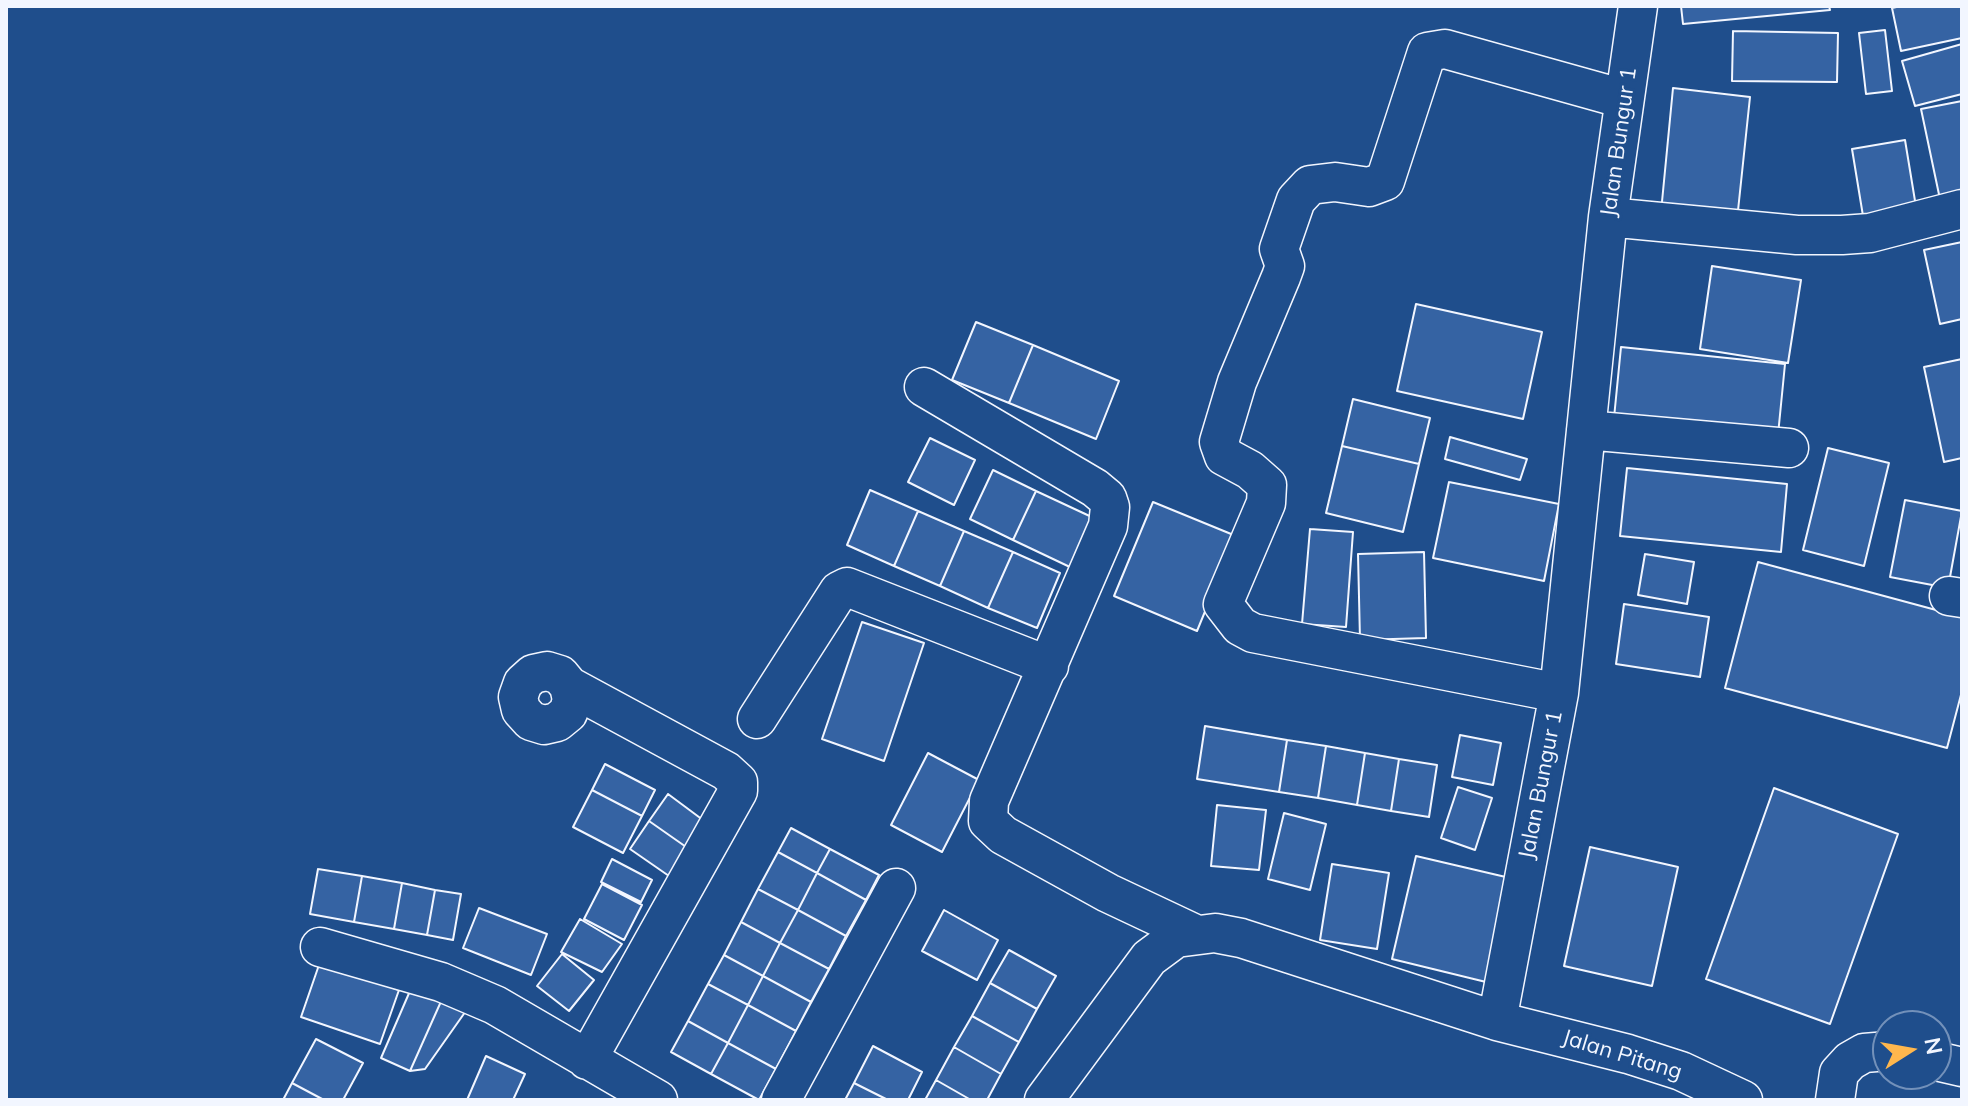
<!DOCTYPE html>
<style>
body{margin:0}
#map{position:relative;width:1968px;height:1106px;overflow:hidden;background:#1f4e8c;font-family:Mulish,sans-serif}
canvas{display:block}
.frame{position:absolute;inset:0;border:8px solid #f2f6ff;pointer-events:none}
.north{position:absolute;left:1872px;top:1010px;width:80px;height:80px;box-sizing:border-box;background:#1f4e8c;border:2px solid #7391ba;border-radius:50%;rotate:79deg;font-size:22px;font-weight:700;line-height:32px;text-align:center;color:#f2f6ff}
.north::after{content:'';display:block;margin:auto;width:28px;height:36px;background:#ffb74d;clip-path:polygon(50% 0,100% 100%,50% 72%,0 100%)}
</style>
<div id="map">
<canvas width="1968" height="1106"></canvas>
<div class="frame"></div>
<div class="north">N</div>
</div>
<script>
const ctx = document.querySelector('canvas').getContext('2d');
ctx.lineJoin = 'round';
function fillPath(path, color) {
  ctx.fillStyle = color;
  ctx.fill(path, 'evenodd');
}
function toPath(rows) {
  const path = new Path2D();
  for (const r of rows) {
    path.moveTo(r[0], r[1]);
    for (let i = 2; i < r.length; i += 2) path.lineTo(r[i], r[i + 1]);
  }
  return path;
}
function strokePath(path, color, width, dash) {
  ctx.strokeStyle = color;
  ctx.lineWidth = width;
  ctx.lineCap = dash ? 'butt' : 'round';
  ctx.setLineDash(dash || []);
  ctx.stroke(path);
}
function label(font, color, halo, rows, align = 'center') {
  ctx.font = font + ' Mulish,sans-serif';
  ctx.lineWidth = 6;
  ctx.setLineDash([]);
  ctx.textBaseline = 'middle';
  ctx.strokeStyle = halo;
  ctx.fillStyle = color;
  for (const [text, x, y, turn = 0] of rows) {
    ctx.save();
    ctx.translate(x, y);
    ctx.rotate((+turn || 0) * Math.PI / 180);
    ctx.textAlign = isNaN(turn) ? turn : align;
    if (halo) ctx.strokeText(text, 0, 0);
    ctx.fillText(text, 0, 0);
    ctx.restore();
  }
}
const building = toPath([
 [1681,6,1829,6,1830,10,1683,24,1681,6],
 [1901,6,1962,6,1962,38,1901,51,1892,8,1901,6],
 [1885,30,1892,91,1866,94,1859,33,1885,30],
 [1733,31,1838,33,1837,82,1732,81,1733,31],
 [1962,44,1962,94,1915,106,1902,61,1962,44],
 [1673,88,1750,97,1737,220,1661,212,1673,88],
 [1962,101,1962,199,1941,204,1921,109,1962,101],
 [1905,140,1917,213,1864,222,1852,149,1905,140],
 [1962,242,1962,319,1940,324,1924,250,1962,242],
 [1712,266,1801,280,1788,363,1700,349,1712,266],
 [1416,304,1542,332,1523,419,1397,391,1416,304],
 [976,322,1033,345,1009,403,952,380,976,322],
 [1033,345,1119,381,1096,439,1009,403,1033,345],
 [1621,347,1785,364,1777,445,1613,428,1621,347],
 [1962,359,1962,458,1944,462,1924,367,1962,359],
 [1353,399,1430,418,1419,464,1342,446,1353,399],
 [1450,437,1527,459,1520,480,1445,459,1450,437],
 [930,438,975,460,954,505,908,482,930,438],
 [1342,446,1419,464,1403,532,1326,513,1342,446],
 [1828,448,1889,463,1864,566,1803,550,1828,448],
 [1627,468,1787,484,1781,552,1620,536,1627,468],
 [993,470,1036,491,1013,540,970,519,993,470],
 [1449,482,1559,504,1544,581,1433,558,1449,482],
 [870,490,918,511,894,566,847,545,870,490],
 [1036,491,1096,519,1072,568,1013,540,1036,491],
 [1905,500,1962,511,1948,588,1890,577,1905,500],
 [1153,502,1236,536,1197,631,1114,596,1153,502],
 [918,511,964,531,940,586,894,566,918,511],
 [1310,529,1353,532,1346,627,1302,624,1310,529],
 [964,531,1013,552,988,608,940,586,964,531],
 [1013,552,1060,573,1037,628,988,608,1013,552],
 [1424,552,1426,638,1360,640,1358,554,1424,552],
 [1645,554,1694,562,1687,604,1638,595,1645,554],
 [1758,562,1962,617,1962,691,1947,748,1725,688,1758,562],
 [1624,604,1709,617,1700,677,1616,664,1624,604],
 [862,622,924,643,884,761,822,739,862,622],
 [1205,726,1287,740,1279,792,1197,779,1205,726],
 [1460,735,1501,743,1493,785,1452,777,1460,735],
 [1287,740,1326,746,1318,798,1279,792,1287,740],
 [1326,746,1365,753,1357,805,1318,798,1326,746],
 [928,753,979,780,942,852,891,825,928,753],
 [1365,753,1399,759,1391,811,1357,805,1365,753],
 [1399,759,1437,765,1429,817,1391,811,1399,759],
 [605,764,655,790,642,816,592,790,605,764],
 [1458,787,1492,798,1475,850,1441,838,1458,787],
 [1774,788,1898,834,1830,1024,1706,979,1774,788],
 [592,790,642,816,623,853,573,827,592,790],
 [668,794,707,823,689,849,649,821,668,794],
 [1217,805,1266,810,1259,870,1211,866,1217,805],
 [1284,813,1326,824,1310,890,1268,879,1284,813],
 [649,821,689,849,669,876,630,849,649,821],
 [791,828,830,849,817,873,778,852,791,828],
 [1590,847,1678,867,1652,986,1564,966,1590,847],
 [830,849,879,875,866,900,817,873,830,849],
 [778,852,817,873,798,910,758,889,778,852],
 [1416,856,1510,878,1486,982,1392,959,1416,856],
 [612,859,652,880,641,902,601,882,612,859],
 [1332,864,1389,873,1377,949,1320,940,1332,864],
 [318,869,362,876,354,922,310,914,318,869],
 [817,873,866,900,846,936,798,910,817,873],
 [362,876,402,883,394,929,354,922,362,876],
 [402,883,435,890,427,935,394,929,402,883],
 [602,884,642,905,624,940,584,919,602,884],
 [758,889,798,910,780,943,741,922,758,889],
 [435,890,461,894,453,940,427,935,435,890],
 [479,908,547,934,531,975,463,948,479,908],
 [798,910,846,936,829,969,780,943,798,910],
 [944,910,998,940,977,980,922,951,944,910],
 [580,919,622,944,602,972,561,952,580,919],
 [741,922,780,943,763,976,724,955,741,922],
 [780,943,829,969,811,1002,763,976,780,943],
 [1009,950,1056,976,1037,1009,990,983,1009,950],
 [562,954,594,980,569,1011,537,986,562,954],
 [724,955,763,976,748,1005,708,984,724,955],
 [320,962,399,990,380,1044,301,1017,320,962],
 [763,976,811,1002,796,1031,748,1005,763,976],
 [990,983,1037,1009,1019,1042,972,1016,990,983],
 [413,984,443,997,410,1071,381,1058,413,984],
 [708,984,748,1005,728,1043,688,1021,708,984],
 [443,997,468,1008,425,1069,410,1071,443,997],
 [748,1005,796,1031,776,1069,728,1043,748,1005],
 [972,1016,1019,1042,1001,1074,954,1047,972,1016],
 [688,1021,728,1043,711,1074,671,1052,688,1021],
 [316,1039,363,1063,343,1100,324,1100,292,1083,316,1039],
 [728,1043,776,1069,759,1100,711,1074,728,1043],
 [873,1046,922,1072,908,1100,888,1100,854,1083,873,1046],
 [954,1047,1001,1074,987,1100,971,1100,936,1080,954,1047],
 [486,1056,525,1074,513,1100,467,1100,486,1056],
 [936,1080,971,1100,925,1100,936,1080],
 [292,1083,324,1100,283,1100,292,1083],
 [854,1083,888,1100,845,1100,854,1083]
]);
fillPath(building, '#3563a3');
strokePath(building, '#f2f6ff', 2);
const minor = toPath([
 [1608,217,1797,235,1842,235,1870,233,1962,209],
 [924,387,1095,488,1107,498,1110,507,1108,526,989,801,988,821,1003,835,1108,893,1195,934],
 [1586,430,1789,448],
 [1949,596,1962,598],
 [569,686,572,700,568,713,557,722,544,725,531,721,521,710,518,697,523,683,533,674,547,671,560,675,569,686,726,771,738,782,738,791,587,1060],
 [1559,693,1253,633,1240,626,1223,604,1266,503,1267,485,1250,470,1224,456,1219,442,1237,382,1281,277,1285,266,1279,249,1296,200,1310,185,1335,182,1369,187,1385,181,1427,52,1445,49,1624,99],
 [757,719,839,591,847,587,1049,666],
 [320,947,441,982,495,1005,658,1100],
 [1497,1021,1559,693,1608,217,1638,6],
 [1936,1061,1962,1067],
 [781,1100,896,888],
 [1044,1100,1149,958,1176,938,1215,933,1241,938,1497,1021,1628,1054,1681,1071,1743,1100],
 [1835,1100,1839,1073,1850,1061,1864,1053,1888,1051]
]);
strokePath(minor, '#f2f6ff', 41);
strokePath(minor, '#1f4e8c', 38);
label('22px', '#f2f6ff', '#1f4e8c', [
 ["Jalan Bungur 1",1619,142,-82],
 ["Jalan Bungur 1",1541,785,-79],
 ["Jalan Pitang",1622,1055,17]
]);
</script>
